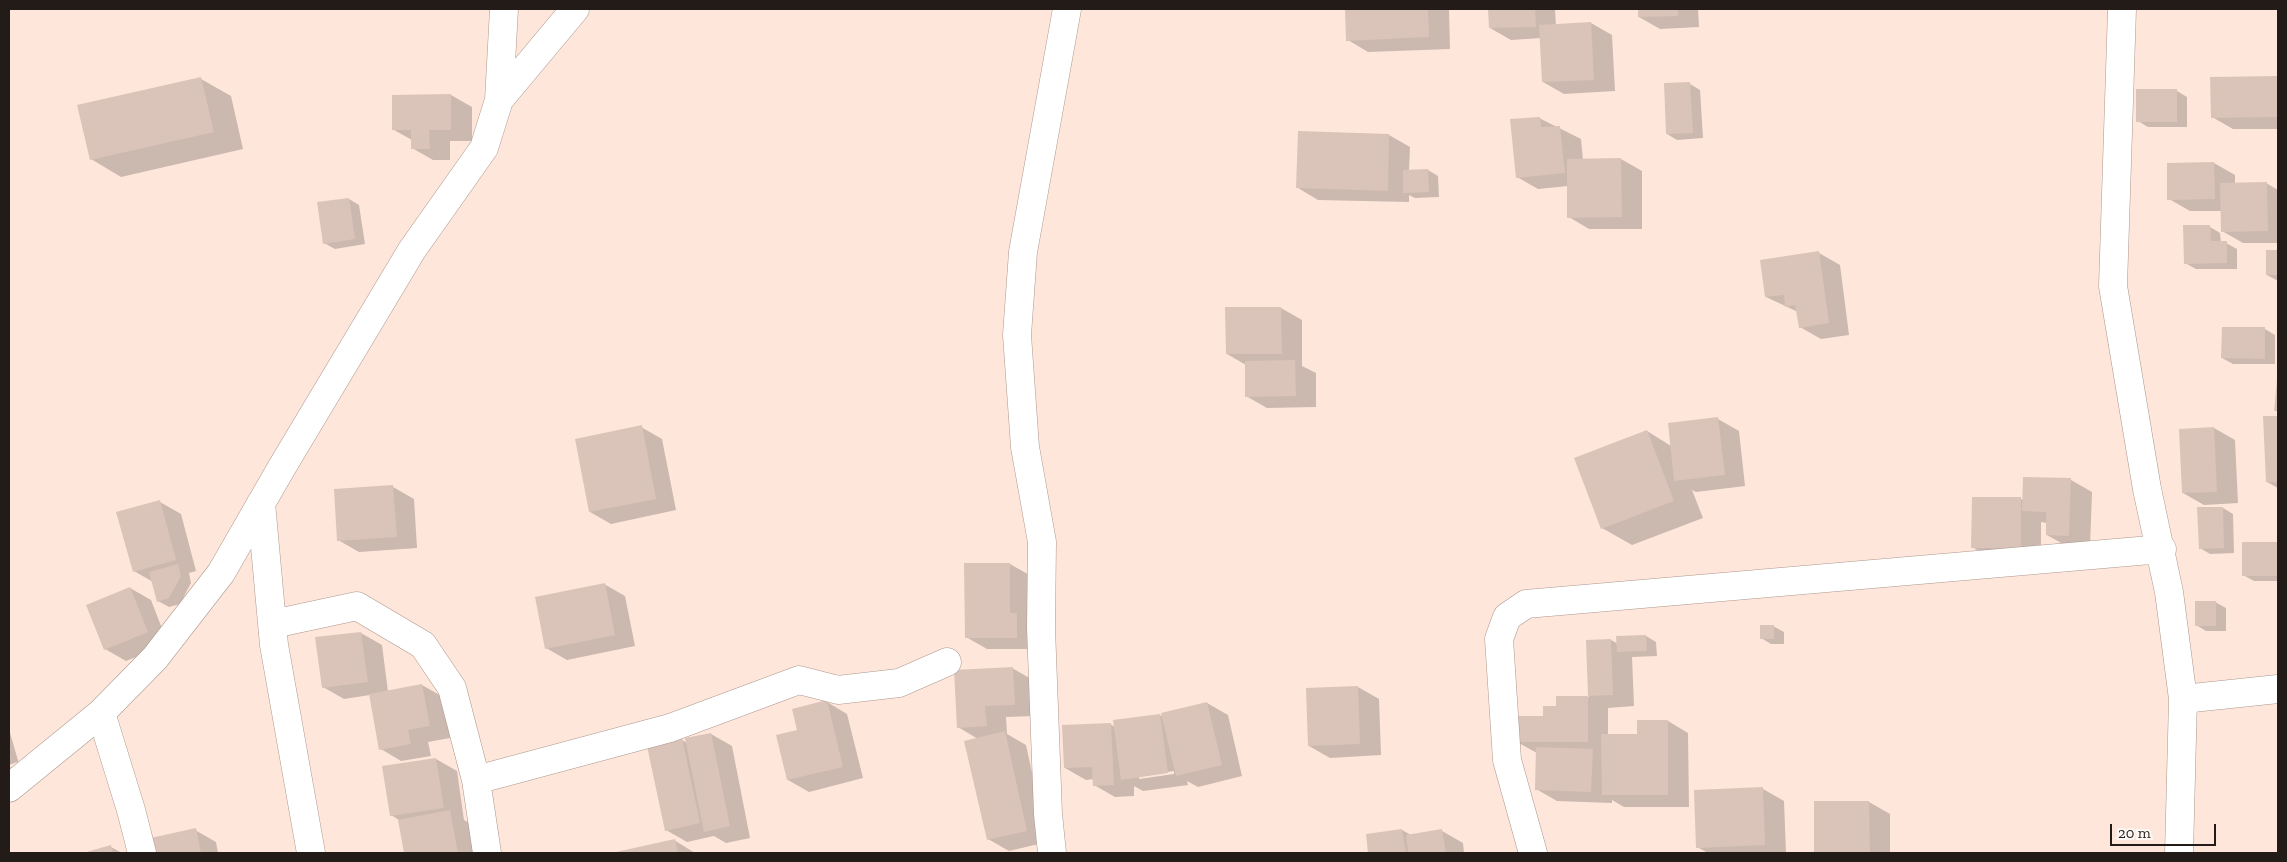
<!DOCTYPE html>
<style>
body{margin:0}
#map{position:relative;width:2287px;height:862px;overflow:hidden;background:#fee6db;font-family:"Zilla Slab",serif}
canvas{display:block}
.frame{position:absolute;inset:0;border:10px solid #231b17;pointer-events:none}
.scale{position:absolute;left:2110px;top:824px;width:106px;height:22px;box-sizing:border-box;border:2px solid #231b17;border-top:0;padding-left:6px;font-size:15px;line-height:18px;white-space:nowrap;color:#231b17;-webkit-text-stroke:4px #fdf8f5;paint-order:stroke}
</style>
<div id="map">
<canvas width="2287" height="862"></canvas>
<div class="frame"></div>
<div class="scale">20 m</div>
</div>
<script>
const ctx = document.querySelector('canvas').getContext('2d');
ctx.lineJoin = 'round';
function fillPath(path, color) {
  ctx.fillStyle = color;
  ctx.fill(path, 'evenodd');
}
function toPath(rows) {
  const path = new Path2D();
  for (const r of rows) {
    path.moveTo(r[0], r[1]);
    for (let i = 2; i < r.length; i += 2) path.lineTo(r[i], r[i + 1]);
  }
  return path;
}
function strokePath(path, color, width, dash) {
  ctx.strokeStyle = color;
  ctx.lineWidth = width;
  ctx.lineCap = dash ? 'butt' : 'round';
  ctx.setLineDash(dash || []);
  ctx.stroke(path);
}
fillPath(toPath([
 [1347,9,1449,9,1450,49,1368,52,1348,40],
 [1489,9,1555,9,1556,26,1591,23,1612,35,1615,91,1564,94,1543,82,1541,38,1511,40,1490,28],
 [1639,9,1698,9,1699,27,1660,29,1639,17],
 [2212,78,2278,78,2278,129,2233,129,2212,117],
 [201,79,231,96,243,149,121,177,91,159],
 [1690,84,1700,90,1703,138,1677,140,1667,134],
 [2138,90,2177,91,2187,97,2187,127,2148,127,2138,121],
 [451,95,472,107,472,141,450,141,450,160,433,160,412,148,412,140,394,130],
 [1539,118,1581,139,1583,160,1621,159,1642,171,1642,229,1589,229,1569,217,1568,186,1538,189,1517,177],
 [1389,135,1410,147,1409,171,1428,170,1438,176,1439,197,1415,198,1409,195,1409,202,1318,200,1298,188],
 [2214,163,2235,175,2235,184,2266,183,2278,190,2278,243,2243,243,2222,231,2222,211,2190,211,2169,199,2168,164],
 [349,199,359,205,365,244,335,249,324,243],
 [2210,227,2220,233,2221,243,2226,243,2237,249,2237,269,2196,269,2185,263],
 [2267,251,2278,251,2278,281,2267,275],
 [1819,253,1840,265,1849,335,1821,339,1800,327,1798,312,1766,297],
 [1281,308,1302,320,1302,366,1316,373,1316,407,1267,408,1246,396,1246,365,1227,354],
 [2265,329,2275,335,2275,364,2233,364,2222,358],
 [2265,417,2278,417,2278,488,2267,482],
 [1718,419,1739,431,1745,486,1696,492,1692,490,1703,518,1632,545,1602,528,1647,431,1671,446],
 [641,427,662,439,676,510,611,524,590,512],
 [2214,428,2235,440,2238,503,2204,505,2183,493,2180,430],
 [2071,480,2092,492,2090,547,2068,547,2047,535,2047,523,2041,522,2041,559,1993,559,1972,547,2021,499,2023,500],
 [393,487,414,499,417,548,359,552,338,540],
 [160,502,181,514,196,571,189,573,191,583,180,604,169,607,158,601,153,582,134,571],
 [2223,508,2233,514,2234,553,2210,554,2200,548],
 [2243,543,2278,544,2278,581,2254,581,2243,575],
 [1010,564,1031,576,1038,649,987,649,966,637],
 [604,584,625,596,635,646,567,660,546,648],
 [130,588,151,600,168,644,126,661,105,649],
 [2215,602,2226,608,2226,631,2206,631,2196,625],
 [1773,626,1784,632,1784,644,1771,644,1761,638],
 [361,633,382,645,388,692,422,685,443,697,450,738,428,742,431,756,401,761,381,749,370,695,344,699,323,687],
 [1646,636,1656,642,1657,656,1632,657,1634,706,1608,708,1608,735,1638,735,1668,721,1688,733,1689,807,1624,807,1612,800,1612,803,1557,801,1536,789,1537,753,1517,742,1557,707,1557,697,1589,697,1587,641,1611,640,1618,644],
 [1012,668,1033,680,1035,716,1006,717,1007,734,1026,745,1047,842,1009,851,988,839,978,739,958,727],
 [1358,687,1379,699,1381,755,1330,758,1309,746],
 [827,702,847,714,863,778,809,792,788,780],
 [1207,703,1228,715,1242,776,1198,787,1187,781,1188,785,1143,791,1134,786,1134,796,1115,797,1094,785,1094,779,1086,780,1065,768,1110,724,1115,727,1160,715,1164,718],
 [1174,771,1174,774,1139,779,1139,776],
 [9,729,21,771,9,775,9,768,18,765,17,762,9,765],
 [711,734,732,746,750,838,726,843,714,836,687,842,666,830,682,740,687,743],
 [436,759,457,771,464,820,471,824,476,853,405,853,399,820,391,815,384,767],
 [1763,789,1784,801,1786,853,1708,853,1697,847],
 [1815,802,1869,802,1890,814,1890,853,1815,853],
 [195,830,216,842,218,853,150,853],
 [1402,830,1411,835,1442,831,1463,843,1464,853,1370,853,1367,835],
 [674,840,695,853,618,853],
 [111,847,122,853,85,853]
]), '#0003');
fillPath(toPath([
 [1345,9,1428,9,1429,37,1346,41],
 [1488,9,1535,9,1536,27,1489,28],
 [1638,9,1678,9,1678,16,1638,17],
 [1591,22,1594,80,1542,82,1539,25],
 [2278,76,2278,117,2211,118,2210,77],
 [201,77,214,132,90,160,77,105],
 [1690,82,1693,133,1666,134,1664,83],
 [2136,89,2177,89,2177,122,2136,122],
 [451,94,451,130,429,130,430,149,411,149,411,130,392,130,392,95],
 [1540,117,1541,127,1560,126,1565,173,1516,178,1510,119],
 [1298,131,1389,134,1388,191,1296,188],
 [1621,158,1622,217,1567,218,1567,159],
 [2214,162,2215,199,2167,200,2167,163],
 [1428,169,1429,192,1403,193,1403,170],
 [2267,182,2268,231,2221,232,2220,183],
 [349,198,355,239,323,244,317,202],
 [2183,225,2210,225,2211,241,2227,241,2227,263,2184,264],
 [2266,250,2278,250,2278,275,2266,275],
 [1819,251,1829,323,1799,328,1795,305,1785,307,1784,295,1765,297,1760,260],
 [1225,307,1281,307,1282,354,1226,354],
 [2222,327,2265,327,2265,359,2221,358],
 [1295,360,1296,396,1245,397,1245,361],
 [2277,380,2278,380,2278,411,2274,411],
 [2263,416,2278,416,2278,482,2266,482],
 [1718,417,1725,475,1674,481,1668,423],
 [642,425,656,499,589,512,575,439],
 [2214,427,2217,492,2182,493,2179,429],
 [1647,430,1674,501,1601,529,1574,458],
 [2023,477,2071,478,2069,536,2046,535,2046,512,2022,511],
 [393,485,397,537,337,541,334,489],
 [1972,497,2021,497,2021,548,1971,548],
 [160,500,176,560,133,572,116,512],
 [2197,507,2223,507,2224,548,2199,549],
 [2242,542,2277,542,2278,576,2242,576],
 [964,563,1010,563,1010,613,1017,613,1017,638,965,638],
 [178,564,181,576,169,598,157,602,149,572],
 [605,583,615,635,545,649,535,597],
 [130,587,148,632,104,650,86,605],
 [2195,601,2216,601,2216,626,2195,626],
 [1760,625,1774,625,1774,639,1760,639],
 [361,632,368,682,322,688,315,637],
 [1646,635,1647,651,1617,652,1616,636],
 [1611,639,1613,695,1588,696,1586,640],
 [1013,667,1015,705,985,706,987,726,957,728,954,670],
 [422,684,430,726,408,730,411,744,379,750,369,694],
 [1358,686,1360,744,1308,746,1306,688],
 [1556,696,1588,696,1588,742,1516,742,1516,716,1543,716,1543,706,1556,706],
 [827,700,843,767,787,780,776,735,797,730,792,709],
 [1207,702,1222,765,1176,776,1161,713],
 [1160,714,1168,773,1121,780,1113,720],
 [1637,720,1668,720,1668,795,1602,795,1601,734,1637,734],
 [1111,723,1114,785,1093,786,1092,767,1064,768,1062,725],
 [1005,731,1027,831,987,840,964,741],
 [711,733,730,826,704,832,685,738],
 [682,738,700,823,665,831,647,746],
 [1536,747,1593,749,1591,792,1535,790],
 [436,758,444,808,390,816,382,766],
 [1763,787,1765,845,1696,848,1694,790],
 [1814,801,1869,801,1870,853,1814,853],
 [450,810,458,853,404,853,398,820],
 [196,828,201,853,149,853,146,839],
 [1402,829,1406,853,1368,853,1366,834],
 [1442,829,1446,853,1408,853,1406,835],
 [675,839,678,853,616,853,616,852],
 [111,845,113,853,83,853]
]), '#dac3b8');
const minor = toPath([
 [2122,9,2113,286,2147,489,2169,592,2183,699,2179,853],
 [499,100,575,9],
 [261,503,274,645,311,853],
 [273,624,357,606,423,645,452,688,476,780],
 [2183,699,2278,689],
 [101,713,131,810,142,853],
 [9,788,101,713,155,658,221,573,282,467,412,250,484,148,499,100,504,9],
 [487,853,476,780,670,728,799,680,838,690,899,683,947,662],
 [1052,853,1048,814,1041,628,1042,542,1025,447,1017,335,1023,252,1067,9],
 [1533,853,1507,760,1499,639,1507,617,1526,604,2162,549]
]);
strokePath(minor, '#ac978c', 29);
strokePath(minor, '#fff', 28);
</script>
